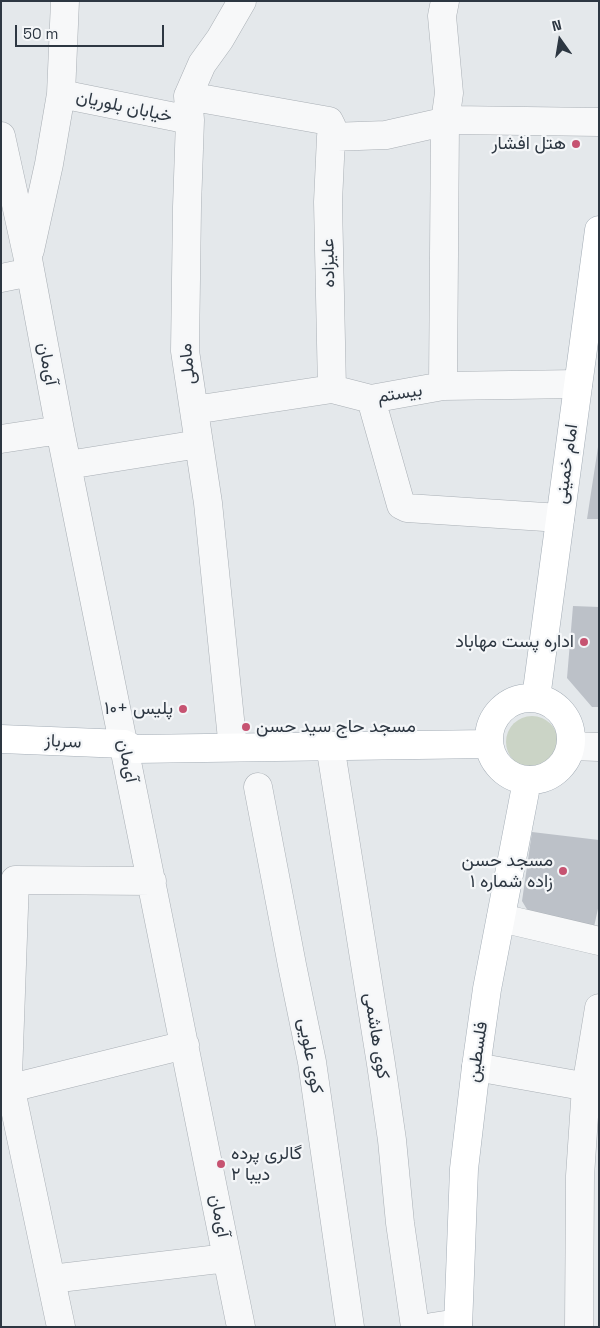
<!DOCTYPE html>
<meta charset="utf-8">
<style>
body{margin:0}
#map{position:relative;width:600px;height:1328px;overflow:hidden;background:#e4e8eb;font-family:"Space Grotesk",sans-serif}
canvas{display:block}
.frame{position:absolute;inset:0;border:2px solid #2d3742;pointer-events:none}
.north{position:absolute;left:535px;top:15px;width:50px;height:50px;-webkit-text-stroke:4px #f4f6f8;paint-order:stroke;rotate:347deg;font-size:14px;font-weight:700;line-height:20px;text-align:center;color:#2d3742}
.north::after{content:'';display:block;margin:auto;width:18px;height:22px;background:#2d3742;clip-path:polygon(50% 0,100% 100%,50% 72%,0 100%)}
.scale{position:absolute;left:15px;top:25px;width:149px;height:22px;box-sizing:border-box;border:2px solid #2d3742;border-top:0;padding-left:6px;font-size:15px;line-height:18px;white-space:nowrap;color:#2d3742;-webkit-text-stroke:4px #f4f6f8;paint-order:stroke}
</style>
<div id="map">
<canvas width="600" height="1328"></canvas>
<div class="frame"></div>
<div class="north">N</div>
<div class="scale">50 m</div>
</div>
<script>
const ctx = document.querySelector('canvas').getContext('2d');
ctx.lineJoin = 'round';
function fillPath(path, color) {
  ctx.fillStyle = color;
  ctx.fill(path, 'evenodd');
}
function toPath(rows) {
  const path = new Path2D();
  for (const r of rows) {
    if (r.length === 3) {
      path.moveTo(r[0] + r[2], r[1]);
      path.arc(r[0], r[1], r[2], 0, 2 * Math.PI);
      continue;
    }
    path.moveTo(r[0], r[1]);
    for (let i = 2; i < r.length; i += 2) path.lineTo(r[i], r[i + 1]);
  }
  return path;
}
function strokePath(path, color, width, dash) {
  ctx.strokeStyle = color;
  ctx.lineWidth = width;
  ctx.lineCap = dash ? 'butt' : 'round';
  ctx.setLineDash(dash || []);
  ctx.stroke(path);
}
function label(font, color, halo, rows, align = 'center') {
  ctx.font = font + ' "Space Grotesk",Vazirmatn,sans-serif';
  ctx.lineWidth = 4.5;
  ctx.setLineDash([]);
  ctx.textBaseline = 'middle';
  ctx.strokeStyle = halo;
  ctx.fillStyle = color;
  for (const [text, x, y, turn = 0] of rows) {
    ctx.save();
    ctx.translate(x, y);
    ctx.rotate((+turn || 0) * Math.PI / 180);
    ctx.textAlign = isNaN(turn) ? turn : align;
    if (halo) ctx.strokeText(text, 0, 0);
    ctx.fillText(text, 0, 0);
    ctx.restore();
  }
}
fillPath(toPath([
 [532,742,26]
]), '#cbd4c6');
fillPath(toPath([
 [598,447,599,519,587,519],
 [573,606,599,607,599,707,592,707,567,678],
 [532,832,599,840,599,904,594,927,531,916,522,901]
]), '#bcc1c8');
const minor = toPath([
 [65,1,61,94,190,120],
 [188,96,329,121,332,127,331,137,386,135,452,120,599,122],
 [1,136,28,259,60,430,241,1327],
 [331,137,328,202,332,389],
 [30,250,49,164,61,94],
 [1,278,30,272],
 [443,386,445,122,449,93,442,16,445,1],
 [371,399,401,505,407,508,560,518],
 [194,410,332,389,371,399,443,386,578,384],
 [1,439,60,430],
 [68,465,199,444],
 [232,739,208,503,185,351,187,207,190,120,188,96,202,64,220,39,242,1],
 [330,745,381,1064,392,1140,400,1223,415,1327],
 [571,746,599,747],
 [258,787,292,965,312,1062,350,1327],
 [501,918,599,941],
 [476,1067,599,1089],
 [11,1088,185,1045],
 [51,1279,227,1258],
 [61,1327,8,1076,15,880,152,881],
 [432,1327,458,1323],
 [579,1327,580,1176,586,1087,599,1008]
]);
const major = toPath([
 [530,739,41],
 [536,698,599,230],
 [1,739,124,744,135,749,488,744],
 [458,1327,464,1169,476,1067,487,989,527,781]
]);
strokePath(minor, '#a9afb5', 29);
strokePath(major, '#a4adb6', 29);
strokePath(minor, '#f7f8f9', 28);
strokePath(major, '#fff', 28);
for (const [x, y, r, color] of [
 [576,144,5,"#c65371"],
 [584,642,5,"#c65371"],
 [183,709,5,"#c65371"],
 [246,727,5,"#c65371"],
 [563,871,5,"#c65371"],
 [221,1164,5,"#c65371"]
]) {
  const dot = new Path2D();
  dot.arc(x, y, r, 0, 2 * Math.PI);
  ctx.fillStyle = color;
  ctx.fill(dot);
  strokePath(dot, '#f4f6f8', 2);
}
label('18px', '#2d3742', '#f4f6f8', [
 ["خیابان بلوریان",124,107,12],
 ["علیزاده",329,263,-91],
 ["آی‌مان",47,364,79],
 ["ماملی",188,364,-96],
 ["بیستم",400,394,-9],
 ["امام خمینی",567,464,-82],
 ["سرباز",63,742,3],
 ["آی‌مان",127,761,78],
 ["کوی هاشمی",376,1036,81],
 ["فلسطین",478,1052,-82],
 ["کوی علویی",310,1056,80],
 ["آی‌مان",219,1216,79]
]);
label('18px', '#2d3742', '#f4f6f8', [
 ["هتل افشار",566,144],
 ["اداره پست مهاباد",574,642],
 ["پلیس +۱۰",173,709],
 ["مسجد حاج سید حسن",256,727,"left"],
 ["مسجد حسن",553,861],
 ["زاده شماره ۱",553,882],
 ["گالری پرده",231,1154,"left"],
 ["دیبا ۲",231,1175,"left"]
], 'right');
</script>
